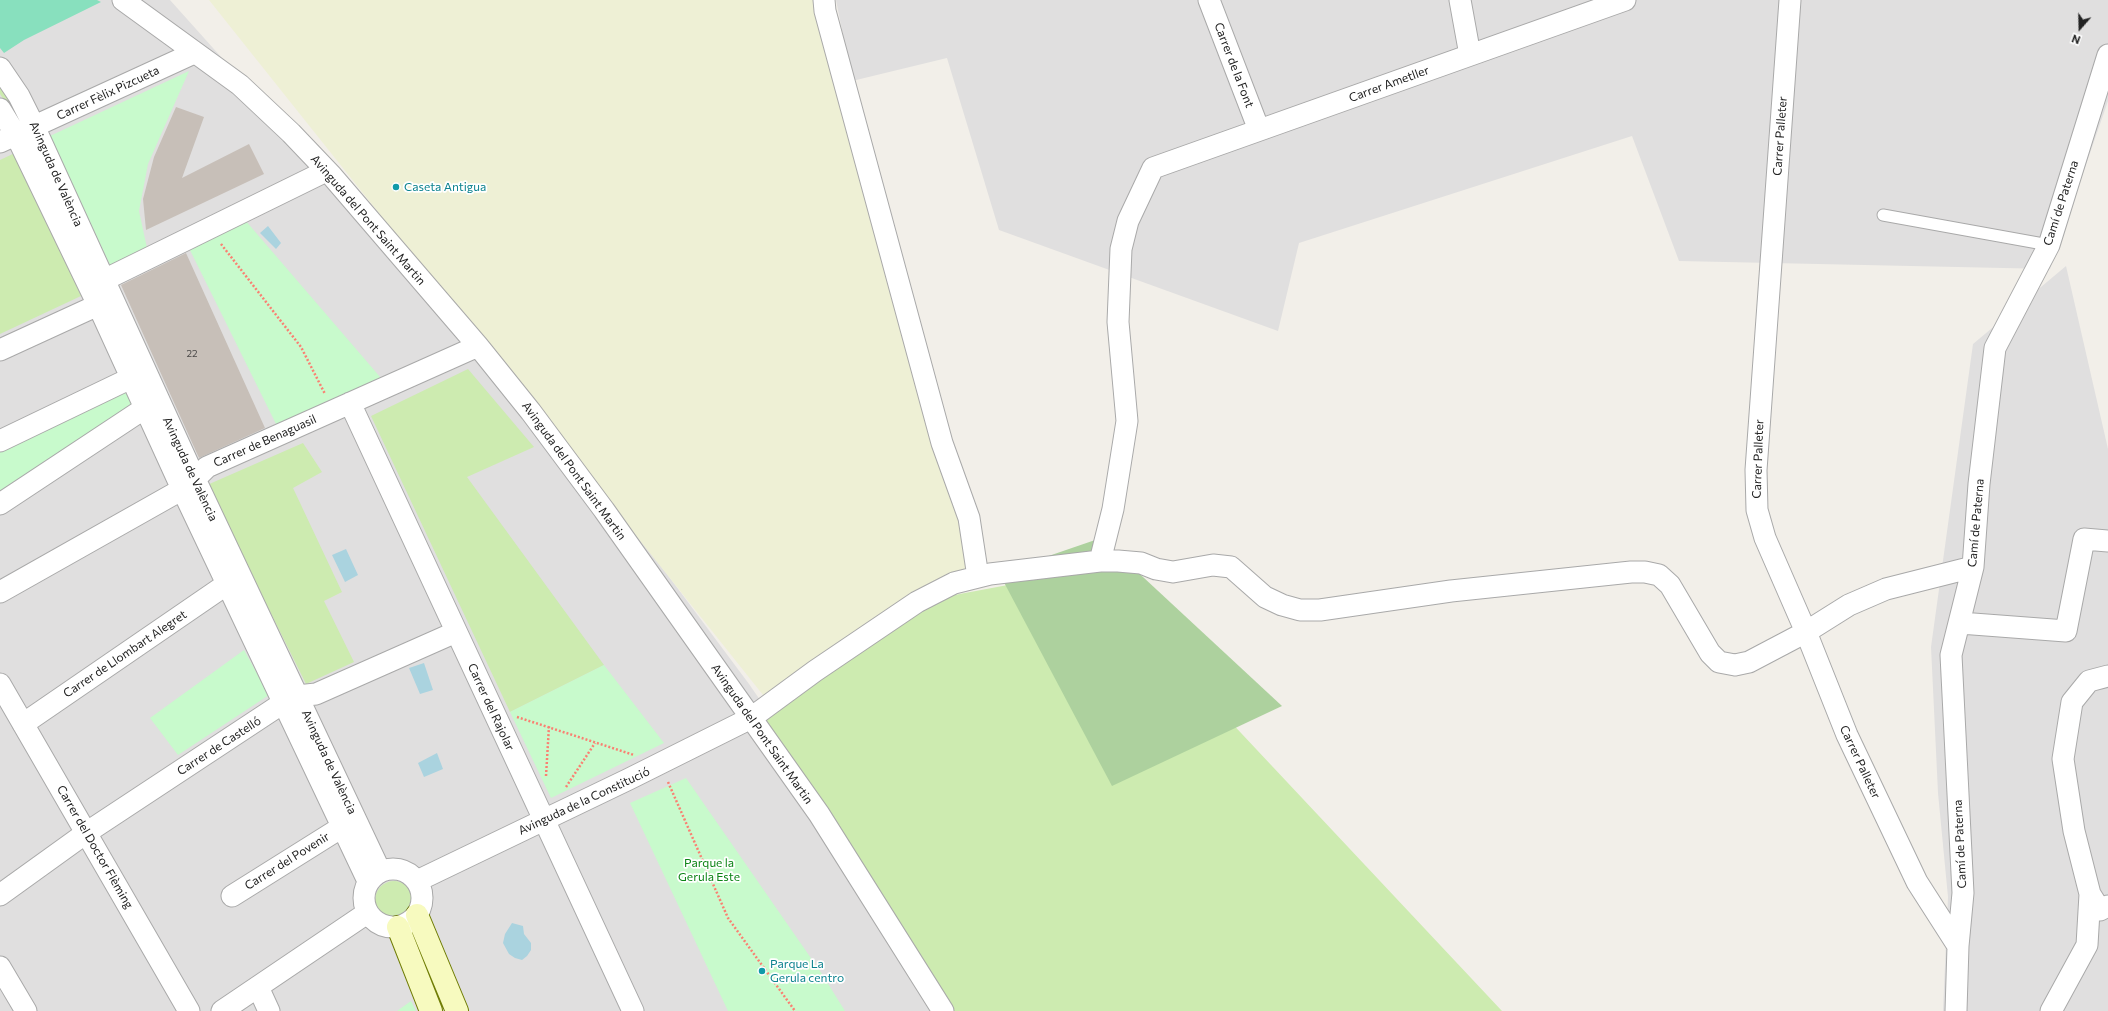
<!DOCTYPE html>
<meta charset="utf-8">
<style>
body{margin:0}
#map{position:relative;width:2108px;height:1011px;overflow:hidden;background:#f2efe9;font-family:Commissioner,sans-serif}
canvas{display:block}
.north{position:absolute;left:2060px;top:8px;width:40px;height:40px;-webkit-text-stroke:3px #fff;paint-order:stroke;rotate:200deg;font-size:11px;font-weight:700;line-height:16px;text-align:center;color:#222}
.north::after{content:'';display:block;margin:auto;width:14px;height:18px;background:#222;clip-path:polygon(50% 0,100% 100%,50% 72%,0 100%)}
</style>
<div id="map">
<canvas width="2108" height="1011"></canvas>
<div class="north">N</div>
</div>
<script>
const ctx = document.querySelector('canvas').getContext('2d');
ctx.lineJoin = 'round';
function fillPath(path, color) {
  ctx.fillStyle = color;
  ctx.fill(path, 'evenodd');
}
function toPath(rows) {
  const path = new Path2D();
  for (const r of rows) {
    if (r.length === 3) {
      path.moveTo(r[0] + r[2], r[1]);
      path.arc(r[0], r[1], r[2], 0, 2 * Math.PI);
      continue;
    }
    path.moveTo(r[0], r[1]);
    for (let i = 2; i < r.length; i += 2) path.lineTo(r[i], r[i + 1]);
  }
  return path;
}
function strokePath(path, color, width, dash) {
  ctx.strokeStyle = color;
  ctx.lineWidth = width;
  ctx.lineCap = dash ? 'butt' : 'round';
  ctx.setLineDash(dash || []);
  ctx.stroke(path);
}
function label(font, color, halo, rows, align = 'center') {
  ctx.font = font + ' Commissioner,sans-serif';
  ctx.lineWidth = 3.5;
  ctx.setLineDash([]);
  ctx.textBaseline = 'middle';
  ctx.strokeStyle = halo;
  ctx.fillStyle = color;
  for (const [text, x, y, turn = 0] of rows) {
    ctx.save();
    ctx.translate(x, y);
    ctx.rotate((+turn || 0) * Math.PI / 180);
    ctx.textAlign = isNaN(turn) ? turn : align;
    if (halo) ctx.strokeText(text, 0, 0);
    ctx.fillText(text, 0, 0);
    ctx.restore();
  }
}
fillPath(toPath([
 [0,0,170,0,582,460,749,684,874,865,965,1011,0,1011,0,316,99,270,0,181],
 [836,0,2108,0,2108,101,2050,269,1679,261,1632,136,1299,243,1278,331,999,230,947,58,852,81],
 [2066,266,2108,449,2108,1011,1943,1011,1948,897,1938,793,1931,647,1973,344]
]), '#e0dfdf');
fillPath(toPath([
 [209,0,824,0,978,577,771,705]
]), '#eef0d5');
fillPath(toPath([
 [0,83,21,114,15,116,0,94],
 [19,151,81,296,0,334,0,160],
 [468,369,534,447,467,477,604,665,510,712,371,416],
 [303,443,322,472,293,488,342,592,324,601,354,662,306,684,207,485],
 [1088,570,1502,1011,935,1011,751,718,917,602],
 [394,900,19]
]), '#cdebb0');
fillPath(toPath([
 [1101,538,1282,706,1112,786,999,573]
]), '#add19e');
fillPath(toPath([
 [189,71,148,164,139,211,147,248,110,265,50,136],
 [239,213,381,378,277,426,185,240],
 [124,389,134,409,0,497,0,449],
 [244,650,269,695,178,755,150,718],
 [604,665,664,743,551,798,510,712],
 [686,778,822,974,845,1011,728,1011,630,803],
 [411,1001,416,1011,397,1011]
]), '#c8facc');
fillPath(toPath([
 [0,0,97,0,101,2,24,40,4,53,0,48]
]), '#88e0be');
fillPath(toPath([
 [268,226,281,243,276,249,260,233],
 [346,549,358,575,345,582,332,555],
 [424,663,433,690,420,694,409,668],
 [437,753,443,769,424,777,418,763],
 [512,923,523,926,524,934,531,943,531,950,527,956,522,960,515,958,509,954,503,943,505,934]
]), '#aad3df');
fillPath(toPath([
 [176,107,204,117,182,178,249,144,264,174,146,230,143,199,154,157],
 [186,253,265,428,199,458,121,285]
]), '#c7bfb8');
const lane = toPath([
 [1883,215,2049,245]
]);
const street = toPath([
 [123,0,240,85,291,133,332,176,478,346,531,412,604,510,819,814,943,1011],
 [824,0,825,11,942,443,969,518,978,577],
 [1209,0,1259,130],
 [1460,0,1470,55],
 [1790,0,1756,470,1757,510,1765,538,1806,632,1847,735,1917,882,1958,946],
 [0,68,19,96,34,126,195,479,380,871],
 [0,109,16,135,98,305,182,489,368,881],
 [0,142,194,53],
 [104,280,326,171],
 [0,350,98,305,110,301],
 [350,403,633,1011],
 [0,441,131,378],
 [0,504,145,408],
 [1100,561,1113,509,1127,421,1118,322,1121,249,1128,221,1153,168,1625,0],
 [0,592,188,486,207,467,478,346],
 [1960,623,2066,631,2084,539,2108,541],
 [2108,676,2089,681,2072,702,2063,759,2074,831,2090,894,2100,910,2108,906],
 [0,684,189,1011],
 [23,724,227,584],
 [393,898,29],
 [417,881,629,779,751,718,815,671,917,602,954,583,990,574,1100,561,1118,561,1141,563,1156,569,1173,572,1213,565,1231,567,1265,597,1282,605,1300,610,1320,610,1451,591,1631,572,1645,572,1659,575,1670,585,1710,653,1719,662,1735,665,1749,662,1806,632,1849,605,1886,589,1973,567],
 [0,895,86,833,283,703,297,696,316,694,456,632],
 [232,896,342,827],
 [0,967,26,1011],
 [258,987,269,1011],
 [222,1011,367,913],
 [1956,1011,1958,946,1963,893,1951,655,1973,567,1979,484,1995,348,2049,245,2108,55],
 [2051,1011,2087,945,2090,894]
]);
const secondary = toPath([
 [417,915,457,1011],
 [398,927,431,1011]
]);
strokePath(lane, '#a9a9a9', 13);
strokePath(street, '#a9a9a9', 23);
strokePath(secondary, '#707d05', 24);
strokePath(toPath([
 [221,244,301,347,325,394],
 [517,717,634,755],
 [546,776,549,726],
 [668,782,728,918,795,1011],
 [566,787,595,743]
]), '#fa8072', 2.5, [2, 2]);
strokePath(lane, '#fff', 11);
strokePath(street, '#fff', 21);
strokePath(secondary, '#f7fabf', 22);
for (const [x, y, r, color] of [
 [396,187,4,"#0f9aa8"],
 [762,971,4,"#0f9aa8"]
]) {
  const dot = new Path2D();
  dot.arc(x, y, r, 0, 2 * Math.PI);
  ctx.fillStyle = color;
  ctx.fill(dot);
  strokePath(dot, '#fff', 1.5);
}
label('10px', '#4b4948', null, [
 ["22",192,354]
]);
label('12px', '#222', '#fff', [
 ["Carrer de la Font",1234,65,69],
 ["Carrer Ametller",1389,84,-20],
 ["Carrer Fèlix Pizcueta",108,93,-25],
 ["Carrer Palleter",1780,136,-86],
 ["Avinguda de València",56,174,66],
 ["Camí de Paterna",2061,203,-72],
 ["Avinguda del Pont Saint Martin",368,220,49],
 ["Carrer de Benaguasil",265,441,-24],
 ["Carrer Palleter",1758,459,-88],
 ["Avinguda de València",190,469,65],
 ["Avinguda del Pont Saint Martin",574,471,54],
 ["Camí de Paterna",1976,523,-85],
 ["Carrer de Llombart Alegret",125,654,-34],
 ["Carrer del Rajolar",491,707,65],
 ["Avinguda del Pont Saint Martin",762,734,55],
 ["Carrer de Castelló",219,746,-33],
 ["Avinguda de València",329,762,65],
 ["Carrer Palleter",1860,762,65],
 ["Avinguda de la Constitució",584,801,-25],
 ["Camí de Paterna",1960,844,-93],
 ["Carrer del Doctor Flèming",95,847,60],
 ["Carrer del Povenir",287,861,-32]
]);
label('12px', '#0d838f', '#fff', [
 ["Caseta Antigua",404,187],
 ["Parque La",770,964],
 ["Gerula centro",770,978]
], 'left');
label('12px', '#0c8416', '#fff', [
 ["Parque la",709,863],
 ["Gerula Este",709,877]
]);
</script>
